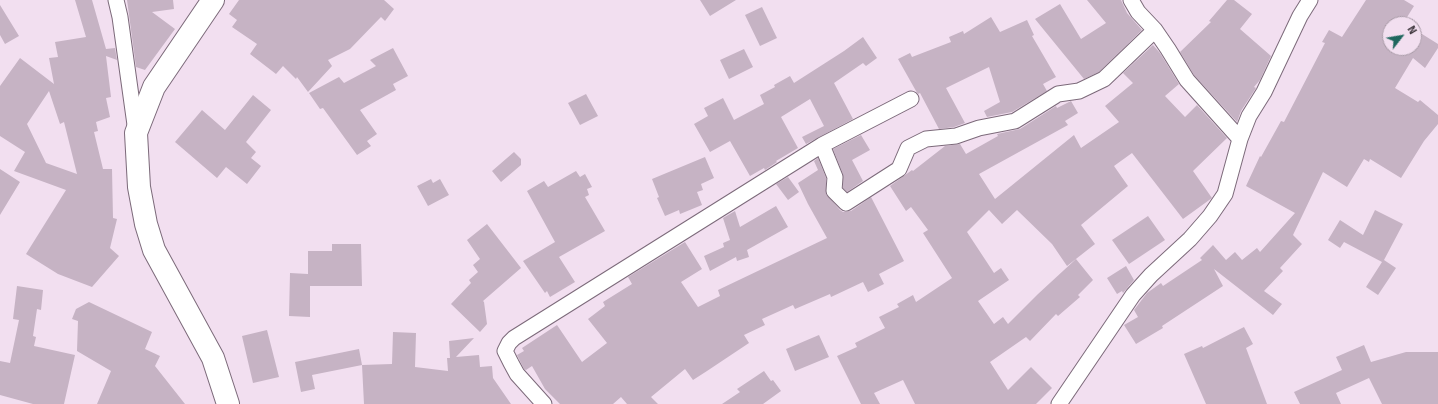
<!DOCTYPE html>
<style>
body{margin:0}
#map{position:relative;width:1438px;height:404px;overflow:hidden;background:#f2dff0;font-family:Signika,sans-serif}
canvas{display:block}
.north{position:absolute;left:1382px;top:16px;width:40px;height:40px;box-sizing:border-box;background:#f2dff0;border:1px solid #aa9ca9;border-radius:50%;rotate:59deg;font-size:11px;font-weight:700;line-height:16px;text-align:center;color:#3f373e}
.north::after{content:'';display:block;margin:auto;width:14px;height:18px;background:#1e675e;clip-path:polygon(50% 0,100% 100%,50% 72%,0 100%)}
</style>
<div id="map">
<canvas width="1438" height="404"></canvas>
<div class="north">N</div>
</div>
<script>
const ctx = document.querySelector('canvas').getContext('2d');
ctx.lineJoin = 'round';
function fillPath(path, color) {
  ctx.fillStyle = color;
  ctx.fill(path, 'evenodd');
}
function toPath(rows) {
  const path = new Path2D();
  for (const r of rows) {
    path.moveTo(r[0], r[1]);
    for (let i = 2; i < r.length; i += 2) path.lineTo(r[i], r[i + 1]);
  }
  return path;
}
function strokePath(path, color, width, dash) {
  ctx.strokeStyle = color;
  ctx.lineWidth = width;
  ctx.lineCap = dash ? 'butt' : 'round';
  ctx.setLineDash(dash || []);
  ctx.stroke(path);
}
fillPath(toPath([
 [75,0,92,0,106,49,115,48,117,60,106,56,111,97,106,98,110,117,96,122,98,131,94,132,103,169,112,169,113,218,117,219,110,248,119,256,92,287,58,274,26,254,66,190,14,171,25,152,0,136,0,86,20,58,54,84,49,58,58,57,55,42,86,37],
 [49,91,60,124,64,122,77,174,46,163,27,124],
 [127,0,173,0,174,9,152,12,175,29,145,70,136,67],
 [239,0,384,0,394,9,385,21,381,17,350,49,328,60,332,66,308,92,297,77,296,79,283,66,276,74,250,54,257,44,232,27,237,20,229,14],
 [700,0,736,0,710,16],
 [1087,0,1121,0,1127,13,1142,30,1099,72,1084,79,1035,19,1060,4,1081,39,1106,23],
 [1227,0,1234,0,1252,14,1240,29,1271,56,1260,80,1254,87,1256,88,1241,111,1237,122,1194,75,1180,52,1211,22,1209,21],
 [1366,0,1404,0,1414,6,1404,22,1407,24,1390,24,1390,48,1414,48,1414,29,1438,44,1438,48,1425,68,1413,58,1395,88,1418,102,1420,100,1438,115,1438,124,1424,141,1401,178,1370,159,1369,162,1364,159,1347,187,1323,172,1293,235,1302,244,1280,268,1283,271,1264,291,1282,304,1273,315,1214,269,1223,286,1162,326,1163,328,1136,344,1124,325,1138,317,1134,310,1147,293,1161,283,1163,286,1202,260,1200,258,1213,245,1226,260,1235,252,1242,260,1257,248,1260,252,1295,213,1246,186,1260,156,1261,157,1281,121,1284,122,1325,43,1322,42,1329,30,1342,37],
 [0,5,19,36,5,44,0,35],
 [762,7,777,38,760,46,745,15],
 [991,17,1000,32,1027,20,1034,35,1032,36,1056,77,1043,84,1047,91,1012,112,987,117,984,111,1000,102,989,67,946,88,965,123,954,127,939,129,920,93,918,94,916,91,898,59,910,53,912,57,951,42,949,37,963,31,964,34],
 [863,37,877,58,866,66,863,63,834,83,853,119,806,144,802,137,824,126,810,99,781,117,798,148,776,161,777,162,765,170,764,168,750,176,730,141,710,152,694,124,708,116,704,108,723,98,734,120,764,104,760,95,775,87,774,85,790,76,794,83,844,51],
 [1153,45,1160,53,1179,84,1165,96,1185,117,1197,105,1227,138,1193,171,1212,198,1183,219,1132,153,1114,166,1128,186,1081,225,1095,244,1067,266,1052,244,1017,210,1002,224,989,210,967,232,994,273,1001,268,1009,280,978,301,994,324,1003,317,1008,324,1038,294,1076,259,1093,280,1078,295,1080,297,1058,316,1056,314,1030,341,1026,337,990,362,1008,390,1031,367,1052,388,1036,404,915,404,903,380,874,393,880,404,861,404,837,356,857,347,855,343,885,328,879,317,899,307,897,304,913,295,916,302,952,278,923,233,928,230,911,207,906,211,890,186,912,170,913,171,945,146,960,144,966,154,998,136,997,134,1020,129,1056,106,1057,108,1071,101,1078,113,1065,121,1068,125,979,174,995,199,1074,135,1081,148,1119,122,1105,106,1133,83,1123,73],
 [393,48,408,76,393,84,396,90,360,110,377,134,367,141,371,146,357,155,323,108,320,109,309,93,339,77,344,83,376,66,370,60],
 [744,49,753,67,729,79,720,60],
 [586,94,598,116,580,125,568,103],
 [253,95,271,110,246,142,256,152,251,158,261,166,247,184,226,167,217,178,175,142,202,110,225,130],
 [861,135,870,150,852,160,863,181,847,192,843,188,843,174,833,149],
 [514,152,521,159,521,165,501,182,492,171],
 [705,157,714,178,701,184,703,190,697,192,702,205,680,214,679,210,665,216,657,198,659,197,652,179],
 [818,158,826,178,826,194,840,210,843,212,851,211,871,197,904,261,879,274,884,284,868,292,863,282,831,297,830,294,795,309,793,305,762,319,765,325,744,335,749,343,707,371,693,380,685,369,651,397,658,404,627,404,621,397,613,404,560,404,545,389,532,366,526,370,524,369,517,355,524,351,522,348,557,325,582,362,607,343,588,319,605,306,603,302,632,284,628,277,685,242,702,269,681,282,698,307,720,296,718,290,827,238,808,204,798,183,818,170,814,161],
 [0,169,20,182,0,215],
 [576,171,580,177,585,174,592,187,587,189,589,195,585,197,605,231,559,257,575,282,550,297,547,291,545,293,523,261,555,242,527,191,544,181,548,187],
 [788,177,799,192,788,200,776,184],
 [431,179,433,183,440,179,449,195,428,206,417,186],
 [776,206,788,227,747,250,749,257,737,261,736,257,710,271,704,256,724,247,723,243,730,240,723,218,735,211,740,227],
 [1375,210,1403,224,1384,260,1396,268,1378,295,1366,287,1382,262,1344,242,1340,248,1328,240,1340,220,1363,235],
 [1148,216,1165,240,1129,264,1112,240],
 [487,224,521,268,483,301,484,302,487,324,480,332,451,304,471,283,469,280,478,272,473,265,480,259,467,240],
 [332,244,361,244,362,286,310,286,310,317,289,316,290,273,308,274,308,251,332,251],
 [1126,266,1134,280,1123,293,1122,291,1117,294,1107,278],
 [17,286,43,290,41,310,37,309,33,336,36,337,34,346,75,355,64,404,33,404,0,395,0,361,10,363,19,320,13,319],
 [89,302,152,332,145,349,160,356,155,366,185,404,97,404,111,371,77,351,78,321,72,319,76,309],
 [1244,327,1253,344,1246,348,1267,404,1206,404,1184,354,1202,346,1203,348],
 [267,330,279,377,253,383,242,336],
 [393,332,416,333,415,367,448,371,447,358,450,358,449,341,474,338,456,357,479,355,480,367,492,366,493,378,511,404,364,404,362,365,392,364],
 [819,335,829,357,795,371,786,349],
 [1364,345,1371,362,1406,352,1438,352,1438,404,1382,404,1369,378,1336,393,1341,404,1300,404,1294,392,1342,370,1336,357],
 [359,349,362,365,312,375,315,389,301,392,295,362],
 [764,371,771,381,773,380,781,391,763,404,722,404,740,392,737,389]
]), '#c6b3c4');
const street = toPath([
 [116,0,120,17,136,132],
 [1131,0,1138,12,1155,30,1168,49,1187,80,1240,139],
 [822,145,835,177,834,191,846,203,899,169,908,148,926,139,956,136,979,128,1015,121,1058,94,1079,91,1104,79,1155,30],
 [544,404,517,374,511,363,505,351,509,343,514,338,822,145,911,99],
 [1059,404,1133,295,1151,275,1190,239,1210,216,1225,194,1240,139,1249,116,1264,92,1300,16,1310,0]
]);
const secondary = toPath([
 [213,0,154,87,136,133,139,187,146,224,154,250,213,358,228,404]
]);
strokePath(street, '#7c6a7a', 17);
strokePath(secondary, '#7c6a7a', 24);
strokePath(street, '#fff', 15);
strokePath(secondary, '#fff', 22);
</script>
